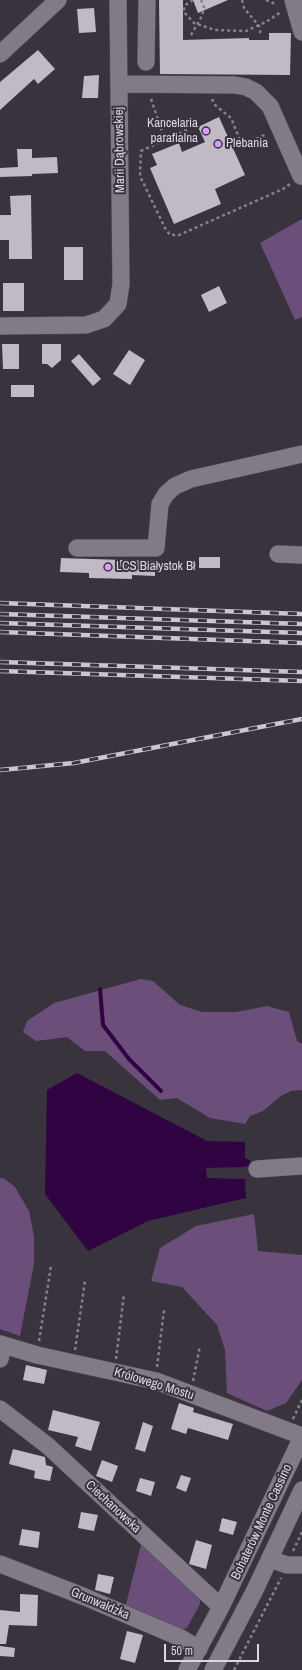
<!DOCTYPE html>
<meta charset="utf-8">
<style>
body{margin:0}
#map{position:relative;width:302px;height:1670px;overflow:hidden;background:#39333d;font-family:"Archivo Narrow",sans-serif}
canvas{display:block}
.scale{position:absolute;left:164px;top:1644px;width:95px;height:18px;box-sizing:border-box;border:2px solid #dcd8df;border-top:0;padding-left:5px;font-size:12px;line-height:14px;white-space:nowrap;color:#dcd8df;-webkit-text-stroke:3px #39333d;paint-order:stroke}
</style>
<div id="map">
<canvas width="302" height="1670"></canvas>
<div class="scale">50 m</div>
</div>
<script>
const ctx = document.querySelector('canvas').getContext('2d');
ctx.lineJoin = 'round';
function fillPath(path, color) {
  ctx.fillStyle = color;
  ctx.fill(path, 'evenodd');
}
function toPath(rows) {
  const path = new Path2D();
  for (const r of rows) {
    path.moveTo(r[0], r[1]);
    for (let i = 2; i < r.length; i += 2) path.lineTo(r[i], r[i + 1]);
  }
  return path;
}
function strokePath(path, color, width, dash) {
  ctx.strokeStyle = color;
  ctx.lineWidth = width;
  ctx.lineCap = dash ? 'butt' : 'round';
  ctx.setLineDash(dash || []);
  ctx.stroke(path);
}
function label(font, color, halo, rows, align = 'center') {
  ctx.font = font + ' "Archivo Narrow",sans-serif';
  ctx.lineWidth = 4;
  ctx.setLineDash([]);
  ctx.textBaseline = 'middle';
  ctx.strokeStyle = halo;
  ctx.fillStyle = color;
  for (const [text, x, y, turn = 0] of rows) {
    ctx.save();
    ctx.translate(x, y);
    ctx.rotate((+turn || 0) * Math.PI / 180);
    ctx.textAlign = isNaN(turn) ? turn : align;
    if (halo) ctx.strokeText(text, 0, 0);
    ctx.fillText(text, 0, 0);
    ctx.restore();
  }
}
fillPath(toPath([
 [302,219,302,317,295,320,260,243],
 [141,979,153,981,180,1005,202,1012,236,1012,267,1006,289,1012,297,1041,302,1044,302,1090,291,1091,281,1096,263,1111,250,1116,245,1124,210,1118,177,1098,160,1100,105,1051,85,1051,67,1037,36,1041,23,1032,27,1021,54,1003],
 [0,1178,5,1179,15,1187,29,1211,34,1236,34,1264,20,1336,0,1329],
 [254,1214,258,1251,302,1255,302,1380,286,1403,267,1411,227,1393,225,1350,217,1325,182,1287,151,1281,160,1248,196,1226],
 [142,1541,200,1597,200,1604,187,1628,181,1630,125,1608]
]), '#6b4f7a');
fillPath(toPath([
 [77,1073,207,1141,245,1142,245,1158,250,1160,250,1165,244,1167,206,1168,207,1178,245,1179,246,1198,148,1221,88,1251,45,1194,47,1090]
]), '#300442');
strokePath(toPath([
 [100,989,103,1025,129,1059,161,1091]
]), '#300442', 4);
fillPath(toPath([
 [159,0,183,0,183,40,249,38,249,40,269,40,269,33,291,33,290,75,160,74],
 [193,0,228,0,198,13],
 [94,8,96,32,79,33,77,9],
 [38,50,55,69,38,84,34,79,0,110,0,82],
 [99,75,98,98,82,98,84,76],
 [219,117,245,175,215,189,221,204,174,224,150,168,157,165,152,154,179,143,182,152,205,142,198,127],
 [17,149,32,149,32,158,57,157,58,173,32,174,32,176,0,177,0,168,18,167],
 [31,195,32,259,9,259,9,240,0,240,0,215,11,215,10,196],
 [64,247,83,247,83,280,64,280],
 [3,283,24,283,24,311,3,311],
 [219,286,227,303,209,312,201,295],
 [2,344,19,344,19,369,3,369],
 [42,344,61,344,61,360,52,368,47,364,42,364],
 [129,350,145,360,130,385,113,374],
 [79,354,101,379,93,386,71,361],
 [11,385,34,385,34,397,11,397],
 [199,557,220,557,220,568,199,568],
 [61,558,155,561,155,576,132,575,132,579,89,578,89,573,60,572],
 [26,1365,47,1370,44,1384,23,1380],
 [179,1403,194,1408,193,1412,233,1424,228,1440,188,1428,186,1434,171,1429],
 [53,1410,100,1422,91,1451,75,1446,78,1437,48,1430],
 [143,1422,153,1426,145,1452,135,1449],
 [13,1449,45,1457,46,1465,53,1467,50,1481,34,1478,35,1471,9,1464],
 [102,1460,118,1466,112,1482,96,1476],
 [181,1475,191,1478,186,1492,176,1488],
 [140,1478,155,1482,151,1496,136,1491],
 [81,1512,98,1515,94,1531,78,1528],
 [222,1518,237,1522,233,1535,219,1531],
 [22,1529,40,1532,38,1548,19,1545],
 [196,1540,212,1545,206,1569,189,1564],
 [98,1574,114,1577,110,1594,95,1590],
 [20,1594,38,1595,37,1626,9,1625,6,1644,0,1644,0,1610,20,1612],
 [127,1631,143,1635,135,1663,120,1659],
 [0,1646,15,1648,14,1657,0,1656]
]), '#c1bac6');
const minor = toPath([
 [293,0,302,32],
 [0,54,58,0],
 [146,62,147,0],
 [119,84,235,85,246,87,256,92,270,106,301,176],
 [0,326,86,325,104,319,118,304,121,284,118,0],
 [77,548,156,548,160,504,166,494,175,486,191,479,302,454],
 [278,554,302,555],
 [257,1169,302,1166],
 [0,1344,37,1355,156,1381,302,1436],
 [0,1359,3,1345],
 [0,1409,48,1446,221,1607],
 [270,1559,287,1565,302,1565],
 [0,1564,85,1597,181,1638,199,1649],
 [187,1670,221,1607,302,1437],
 [213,1670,254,1592,302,1490]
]);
strokePath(minor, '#555058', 18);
strokePath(toPath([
 [193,0,184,6,184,12,194,23,215,30,246,31,266,22,281,12],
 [242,0,244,8,259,26,261,36],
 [266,0,277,5],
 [191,35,202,16,204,7,201,0],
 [151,99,165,140],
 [212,99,215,105,231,118,242,145,267,134],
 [187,130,141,151,140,176,165,228,170,235,179,235,283,189,290,184],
 [39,1341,51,1266],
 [75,1350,85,1281],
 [116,1359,124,1294],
 [157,1367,164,1310],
 [193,1381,200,1346],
 [293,1419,302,1400],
 [293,1551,302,1532],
 [234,1670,281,1578]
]), '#87828a', 2.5, [3, 3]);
strokePath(minor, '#827b87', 17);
const rail = toPath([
 [0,603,302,614],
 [0,614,302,624],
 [0,623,302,633],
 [0,632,302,643],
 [0,662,302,672],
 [0,671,302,681],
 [0,770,74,763,302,719]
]);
strokePath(rail, '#cbc7ce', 4.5);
strokePath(rail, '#39333d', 3, [9]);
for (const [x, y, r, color] of [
 [206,131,4,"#d79bf9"],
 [218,144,4,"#d79bf9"],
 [108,567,4,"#d79bf9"]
]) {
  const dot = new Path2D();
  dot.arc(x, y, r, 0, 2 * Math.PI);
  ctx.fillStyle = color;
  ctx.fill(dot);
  strokePath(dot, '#39333d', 1.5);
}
label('13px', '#dcd8df', '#39333d', [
 ["Kancelaria",198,124,"right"],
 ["parafialna",198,139,"right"],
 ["Plebania",226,144],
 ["LCS Białystok Bł",116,567]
], 'left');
label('13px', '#dcd8df', '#39333d', [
 ["Marii Dąbrowskiej",120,150,-91],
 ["Królowego Mostu",154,1384,17],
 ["Ciechanowska",113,1507,43],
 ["Bohaterów Monte Cassino",262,1522,-65],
 ["Grunwaldzka",100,1604,23]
]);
</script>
